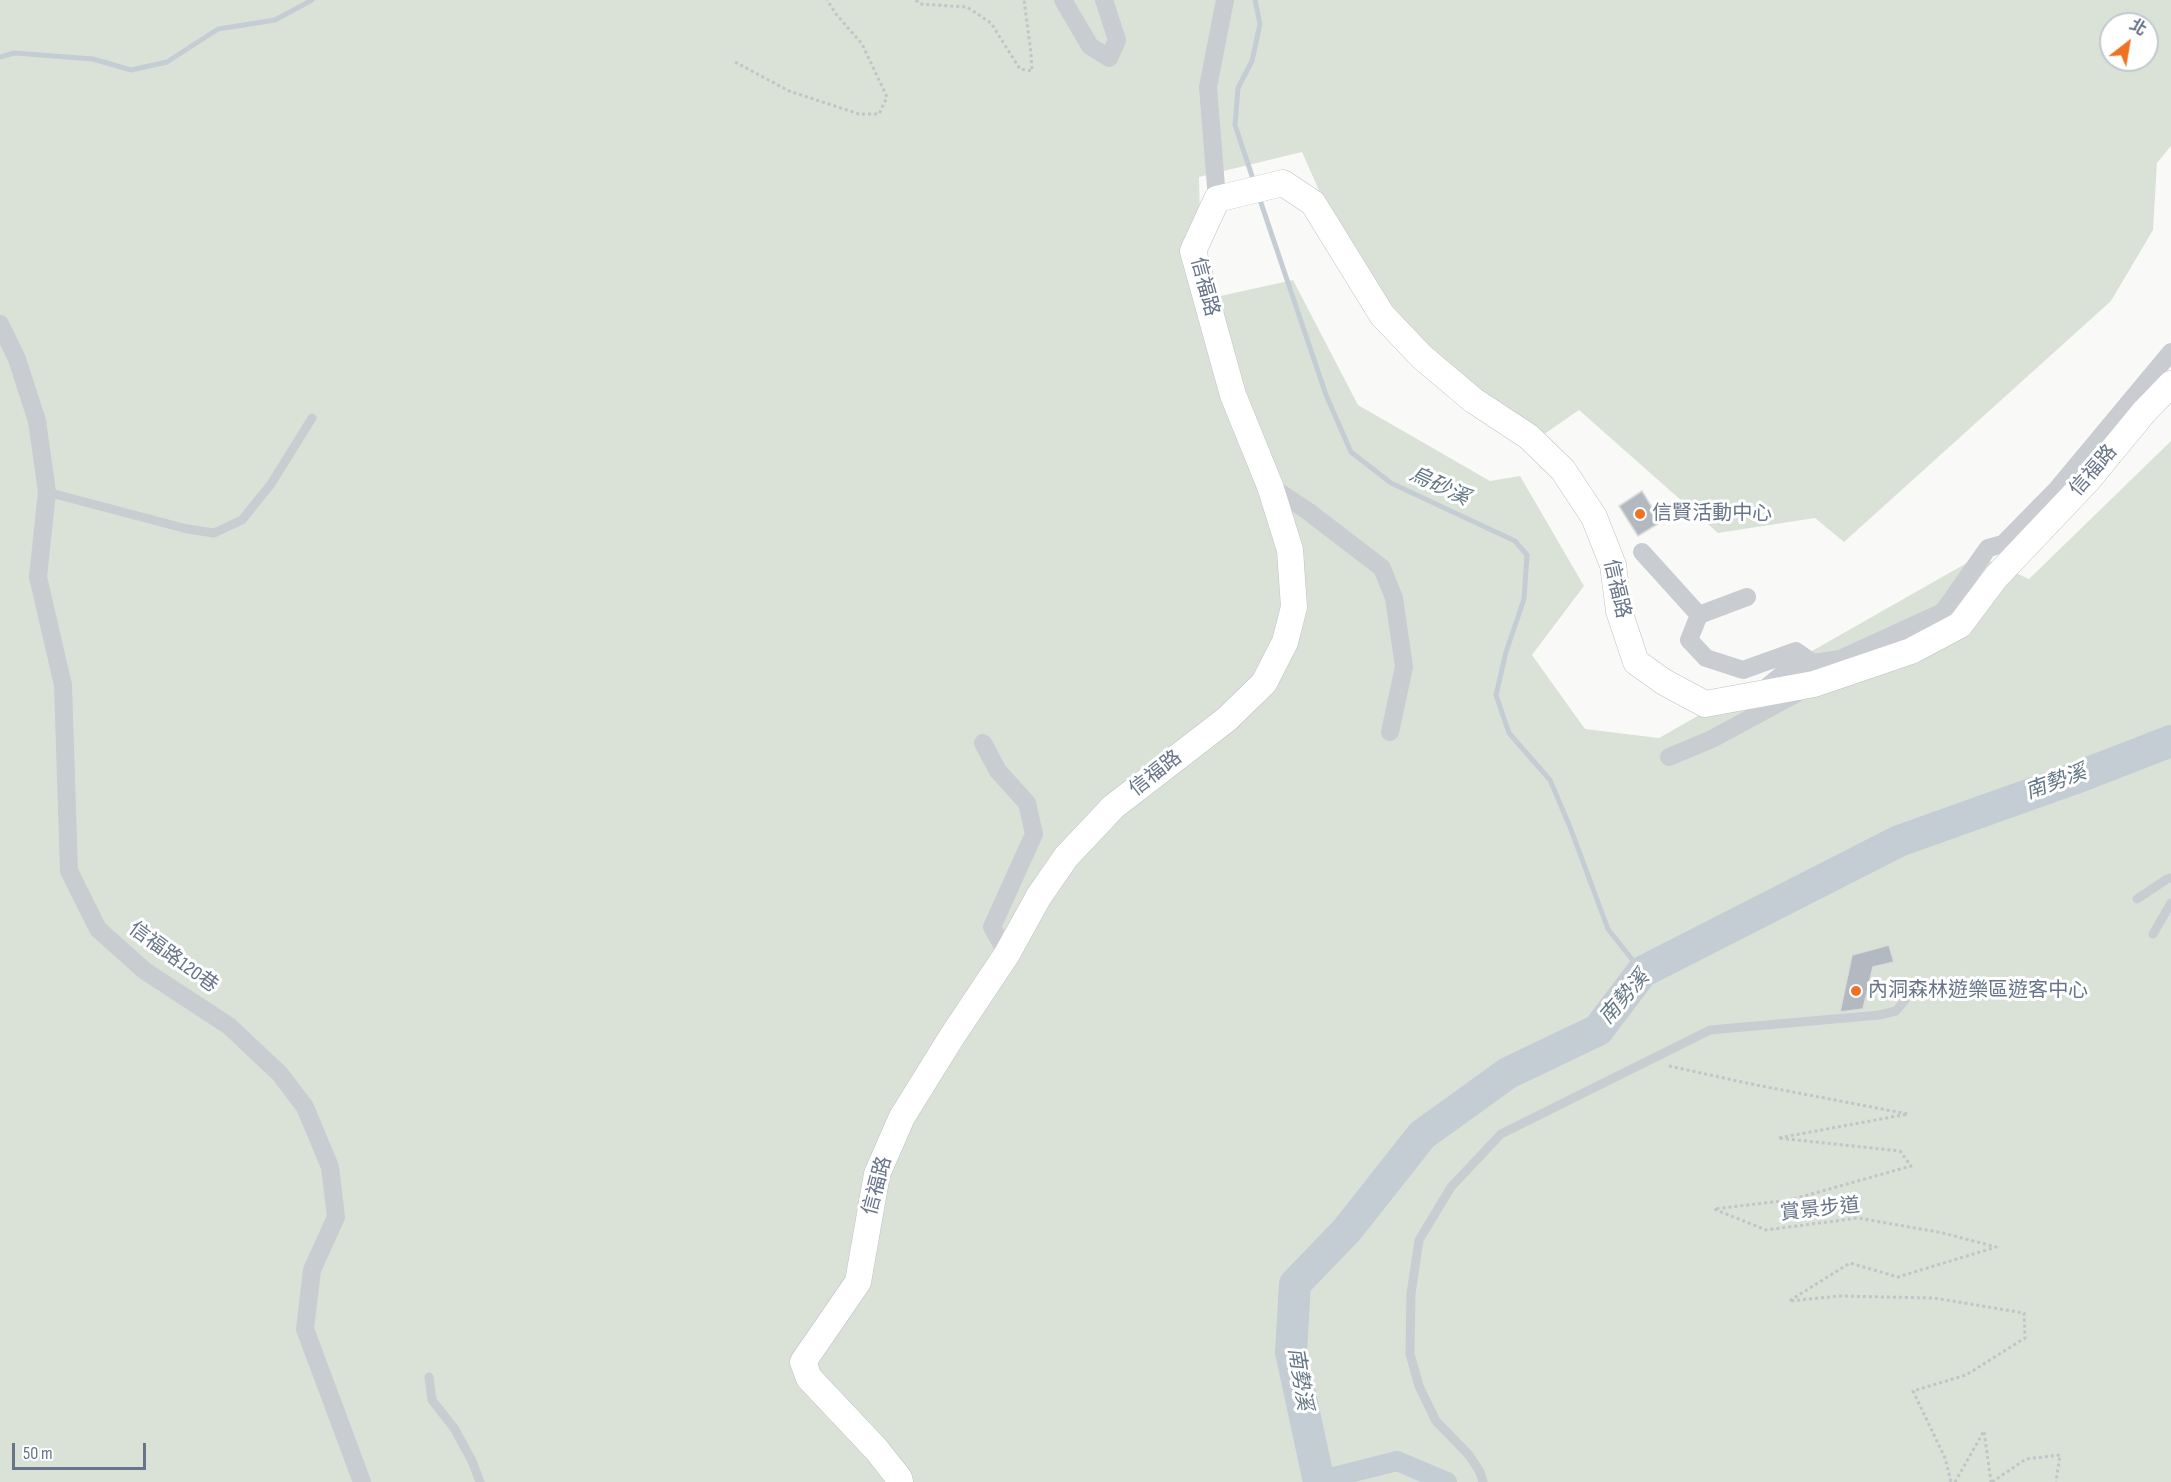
<!DOCTYPE html>
<meta charset="utf-8">
<style>
body{margin:0}
#map{position:relative;width:2171px;height:1482px;overflow:hidden;background:#f9faf7;font-family:"Sofia Sans Condensed","Noto Sans TC",sans-serif}
canvas{display:block}
.north{position:absolute;left:2099px;top:12px;width:60px;height:60px;box-sizing:border-box;background:#fff;border:2px solid #c2c8d0;border-radius:50%;rotate:31deg;font-size:16px;font-weight:700;line-height:24px;text-align:center;color:#67758a}
.north::after{content:'';display:block;margin:auto;width:21px;height:27px;background:#ee7223;clip-path:polygon(50% 0,100% 100%,50% 72%,0 100%)}
.scale{position:absolute;left:12px;top:1443px;width:134px;height:27px;box-sizing:border-box;border:3px solid #67758a;border-top:0;padding-left:8px;font-size:18px;line-height:21px;white-space:nowrap;color:#67758a;-webkit-text-stroke:4px #fff;paint-order:stroke}
</style>
<div id="map">
<canvas width="2171" height="1482"></canvas>
<div class="north">北</div>
<div class="scale">50 m</div>
</div>
<script>
const ctx = document.querySelector('canvas').getContext('2d');
ctx.lineJoin = 'round';
function fillPath(path, color) {
  ctx.fillStyle = color;
  ctx.fill(path, 'evenodd');
}
function toPath(rows) {
  const path = new Path2D();
  for (const r of rows) {
    path.moveTo(r[0], r[1]);
    for (let i = 2; i < r.length; i += 2) path.lineTo(r[i], r[i + 1]);
  }
  return path;
}
function strokePath(path, color, width, dash) {
  ctx.strokeStyle = color;
  ctx.lineWidth = width;
  ctx.lineCap = dash ? 'butt' : 'round';
  ctx.setLineDash(dash || []);
  ctx.stroke(path);
}
function label(font, color, halo, rows, align = 'center') {
  ctx.font = font + ' "Sofia Sans Condensed","Noto Sans TC",sans-serif';
  ctx.lineWidth = 6;
  ctx.setLineDash([]);
  ctx.textBaseline = 'middle';
  ctx.strokeStyle = halo;
  ctx.fillStyle = color;
  for (const [text, x, y, turn = 0] of rows) {
    ctx.save();
    ctx.translate(x, y);
    ctx.rotate((+turn || 0) * Math.PI / 180);
    ctx.textAlign = isNaN(turn) ? turn : align;
    if (halo) ctx.strokeText(text, 0, 0);
    ctx.fillText(text, 0, 0);
    ctx.restore();
  }
}
fillPath(toPath([
 [0,0,2171,0,2171,146,2157,163,2153,230,2111,301,1844,542,1815,518,1718,533,1579,410,1530,444,1373,313,1302,152,1199,177,1202,300,1293,280,1358,405,1490,481,1520,476,1584,586,1532,655,1585,729,1659,738,1979,556,2029,579,2171,441,2171,1482,0,1482],
 [2111,24,2147,24,2147,60,2111,60]
]), '#dae2d8');
strokePath(toPath([
 [0,57,14,53,93,59,131,70,167,62,218,29,275,20,312,0],
 [1254,182,1235,125,1238,88,1252,61,1260,24,1255,0],
 [1259,197,1326,395,1351,452,1391,483,1515,541,1527,555,1524,599,1506,652,1496,695,1509,733,1550,780,1570,827,1608,929,1642,972]
]), '#c4cdd4', 5);
strokePath(toPath([
 [1318,1481,1397,1461,1447,1482]
]), '#c4cdd4', 20);
strokePath(toPath([
 [1319,1482,1291,1352,1295,1284,1347,1230,1422,1135,1508,1073,1598,1030,1642,972,1899,841,2073,779,2171,741]
]), '#c4cdd4', 32);
const building = toPath([
 [1642,491,1661,522,1638,536,1619,506,1642,491],
 [1889,945,1894,962,1873,967,1863,1009,1840,1012,1852,955,1889,945]
]);
fillPath(building, '#b2b9c0');
strokePath(building, '#dbdcd9', 1.5);
const secondary = toPath([
 [900,1482,899,1478,876,1449,809,1378,803,1362,858,1282,877,1174,902,1117,951,1038,1007,954,1039,896,1066,857,1113,807,1227,719,1264,683,1285,642,1294,607,1290,550,1270,486,1233,395,1193,251,1217,199,1283,183,1313,203,1382,315,1422,357,1473,400,1529,437,1563,470,1594,517,1613,565,1619,611,1636,662,1664,682,1705,704,1814,684,1911,651,1960,625,1996,577,2088,480,2144,412,2171,384]
]);
strokePath(secondary, '#bec1c7', 27);
strokePath(toPath([
 [916,0,920,4,967,7,991,23,1020,69,1032,71,1031,53,1024,0],
 [735,62,789,91,859,114,879,114,887,97,862,44,836,14,827,0],
 [1669,1066,1751,1084,1908,1114,1778,1138,1900,1151,1911,1166,1790,1200,1714,1209,1766,1230,1858,1218,1943,1233,1996,1247,1898,1277,1850,1263,1789,1301,1839,1296,1934,1298,2024,1313,2025,1338,1966,1375,1913,1391,1945,1458,1951,1482],
 [1955,1482,1984,1431,1991,1482],
 [1992,1482,2026,1459,2060,1455,2056,1482]
]), '#c3c4c7', 3, [3, 3]);
strokePath(toPath([
 [47,492,187,529,214,533,242,520,271,484,312,418],
 [2137,899,2167,879,2171,878],
 [2153,934,2171,903],
 [429,1377,432,1400,454,1428,472,1461,480,1482],
 [1483,1482,1480,1472,1469,1455,1436,1421,1419,1386,1410,1354,1411,1294,1419,1240,1451,1187,1501,1134,1710,1030,1879,1015,1896,1011,1905,1000]
]), '#c9ccd0', 9);
strokePath(toPath([
 [1063,0,1090,46,1109,58,1117,40,1104,0],
 [1217,199,1208,87,1225,0],
 [0,324,17,359,37,421,47,492,38,577,63,685,69,871,98,929,145,971,229,1026,280,1074,305,1107,330,1167,336,1217,312,1270,305,1329,362,1482],
 [1270,486,1309,512,1382,568,1394,598,1404,667,1390,732],
 [1642,552,1699,615],
 [1747,597,1699,615,1689,640,1706,658,1743,670,1796,651,1813,663,1785,672,1760,693],
 [1813,663,1840,659,1943,612,1988,548,2003,544,2057,489,2171,352],
 [983,743,998,771,1027,803,1034,834,992,927,1007,954],
 [1669,757,1712,739,1797,693]
]), '#c9ccd0', 18);
strokePath(secondary, '#fff', 26);
for (const [x, y, r, color] of [
 [1640,514,6,"#ee7223"],
 [1856,991,6,"#ee7223"]
]) {
  const dot = new Path2D();
  dot.arc(x, y, r, 0, 2 * Math.PI);
  ctx.fillStyle = color;
  ctx.fill(dot);
  strokePath(dot, '#fff', 2);
}
label('20px', '#67758a', '#fff', [
 ["信福路",1204,287,75],
 ["信福路",2094,471,-49],
 ["信福路",1616,589,77],
 ["信福路",1156,774,-38],
 ["信福路120巷",173,958,36],
 ["信福路",878,1186,-75],
 ["賞景步道",1820,1210,-6]
]);
label('20px', '#67758a', '#fff', [
 ["信賢活動中心",1652,514],
 ["內洞森林遊樂區遊客中心",1868,991]
], 'left');
label('italic 21px', '#637785', '#fff', [
 ["烏砂溪",1439,487,25],
 ["南勢溪",2056,783,-20],
 ["南勢溪",1625,998,-49],
 ["南勢溪",1299,1379,81]
]);
</script>
